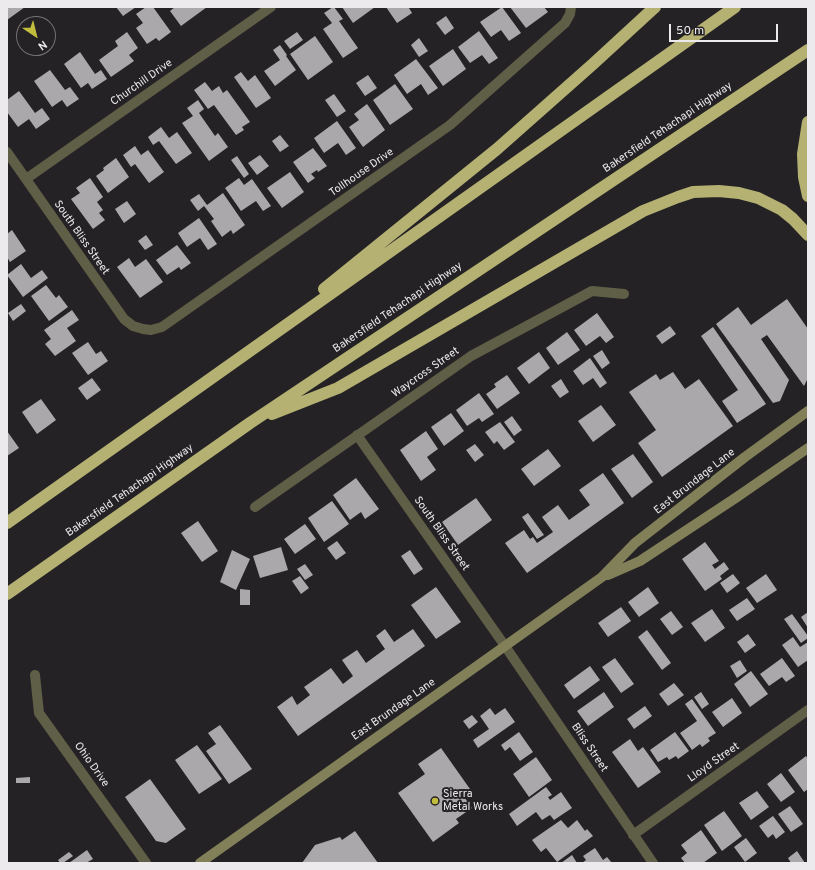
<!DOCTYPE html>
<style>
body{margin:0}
#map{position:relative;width:815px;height:870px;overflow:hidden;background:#252225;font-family:Overpass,sans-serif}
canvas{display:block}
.frame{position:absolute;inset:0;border:8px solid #eceaec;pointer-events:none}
.north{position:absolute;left:16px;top:16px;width:40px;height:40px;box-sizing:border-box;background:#252225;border:1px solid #757275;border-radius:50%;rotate:145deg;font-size:11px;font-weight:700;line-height:16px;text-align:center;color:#eceaec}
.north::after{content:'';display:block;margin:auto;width:14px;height:18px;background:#c3bd3e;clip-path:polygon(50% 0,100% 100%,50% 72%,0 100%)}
.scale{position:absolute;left:669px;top:24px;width:109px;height:18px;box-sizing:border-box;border:2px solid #eceaec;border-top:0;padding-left:5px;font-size:12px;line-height:14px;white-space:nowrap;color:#eceaec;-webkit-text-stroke:3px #252225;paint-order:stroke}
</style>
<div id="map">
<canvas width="815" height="870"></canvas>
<div class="frame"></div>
<div class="north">N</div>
<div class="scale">50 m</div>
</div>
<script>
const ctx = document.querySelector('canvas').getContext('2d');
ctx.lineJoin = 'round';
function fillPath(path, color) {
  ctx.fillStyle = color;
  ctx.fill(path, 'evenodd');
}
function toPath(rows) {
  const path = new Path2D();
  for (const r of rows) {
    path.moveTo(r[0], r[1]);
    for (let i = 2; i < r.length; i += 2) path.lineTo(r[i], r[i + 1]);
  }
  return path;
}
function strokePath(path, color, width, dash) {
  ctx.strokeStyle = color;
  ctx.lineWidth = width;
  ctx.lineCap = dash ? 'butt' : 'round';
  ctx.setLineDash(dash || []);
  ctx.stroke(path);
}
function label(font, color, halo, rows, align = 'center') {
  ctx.font = font + ' Overpass,sans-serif';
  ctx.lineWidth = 4;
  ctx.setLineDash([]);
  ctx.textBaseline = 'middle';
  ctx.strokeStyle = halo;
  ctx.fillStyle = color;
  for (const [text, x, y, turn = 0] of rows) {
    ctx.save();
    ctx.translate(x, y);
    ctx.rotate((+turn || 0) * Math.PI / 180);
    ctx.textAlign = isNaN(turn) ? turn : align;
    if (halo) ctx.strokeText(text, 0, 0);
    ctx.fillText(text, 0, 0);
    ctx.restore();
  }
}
fillPath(toPath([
 [7,7,25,7,7,20],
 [116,7,136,7,123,16],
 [146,7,153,7,171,32,159,41,156,38,147,44,136,28,143,23,136,14],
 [175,7,207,7,181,26,170,11],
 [333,7,334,7,343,19,339,21,358,48,343,58,323,29,332,23,324,13],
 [342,7,375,7,353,23],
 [386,7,411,7,409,8,412,13,397,23],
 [502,7,521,33,509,41,501,30,491,37,480,22],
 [510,7,544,7,548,12,526,28],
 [446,16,454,28,445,35,436,23],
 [479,31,498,58,489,64,482,55,470,63,458,47],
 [127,32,138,48,129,55,134,61,111,77,99,60,118,46,115,41],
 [297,32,303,40,290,49,284,41],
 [315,36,333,62,308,80,290,54],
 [419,38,428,51,419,57,411,45],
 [280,45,287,55,286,56,296,70,275,86,264,71,280,60,273,50],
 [453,49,466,69,443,86,429,66],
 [80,52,95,74,101,70,107,79,92,89,88,83,81,88,64,64],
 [416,59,438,88,428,95,421,84,407,94,394,75],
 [50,70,65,90,70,87,79,99,67,107,62,100,52,107,34,81],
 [241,72,248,81,255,75,271,98,256,108,234,77],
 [368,75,377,88,365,96,356,83],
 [205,82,212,91,219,86,223,93,227,90,250,122,242,127,244,130,236,135,214,105,208,109,194,90],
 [395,84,413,109,390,125,373,100],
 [19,91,35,113,42,108,50,119,36,129,29,119,18,127,7,112,7,100],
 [334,94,346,111,337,117,325,100],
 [198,100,204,109,199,113,215,136,218,133,228,147,209,161,182,123,193,116,187,108],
 [367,104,385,130,363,147,349,127,359,120,354,114],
 [337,121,356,148,346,155,338,143,324,153,314,138],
 [161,127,169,138,177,132,192,153,176,164,159,141,153,145,148,137],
 [280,135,289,146,280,152,272,141],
 [135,146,141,155,148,150,164,172,149,183,135,164,131,167,123,155],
 [313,148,327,166,318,172,317,170,311,174,315,178,308,183,293,162],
 [260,155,269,166,257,175,248,163],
 [237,156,249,174,244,178,231,160],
 [116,158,129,177,108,193,96,176,104,170,103,168],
 [290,172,304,192,282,208,267,188],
 [90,178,103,197,97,202,103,210,99,213,105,220,93,229,71,199,80,193,76,188],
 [239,178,244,185,252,179,271,206,263,211,256,201,241,211,225,188],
 [223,193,245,225,233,234,231,230,222,237,211,221,214,219,204,206,198,211,190,200,199,194,207,205],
 [127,201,136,214,124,223,115,209],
 [199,218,217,244,208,250,200,238,187,247,178,233],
 [12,230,26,251,10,262,7,257,7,234],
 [146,235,153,245,145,250,138,241],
 [177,245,191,263,181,270,179,267,167,275,156,260],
 [129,258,135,267,146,259,163,282,140,298,117,267],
 [21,264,31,278,42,270,48,278,23,297,7,275],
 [46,285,56,298,59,295,68,307,49,321,31,296],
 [787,299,808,329,808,378,804,386,767,335,761,339,789,380,780,401,773,403,716,324,738,307,751,325],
 [21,304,26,311,13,321,8,313],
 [72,310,79,320,67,328,76,341,55,356,45,344,51,339,44,330],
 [597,313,614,337,606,343,600,336,586,346,574,330],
 [670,326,676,334,662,344,656,336],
 [713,327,766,404,737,423,722,401,738,390,701,336],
 [567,332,580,350,558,365,546,348],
 [88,342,96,354,101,351,108,361,88,375,72,353],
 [602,350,610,363,602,369,593,356],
 [539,352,550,368,529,384,517,368],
 [590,358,607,383,600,388,593,378,583,385,573,371],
 [673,372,685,389,699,379,733,426,662,477,638,443,656,430,629,392,656,374,660,380],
 [507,375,520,393,497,409,486,394,496,387,494,384],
 [92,378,101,390,87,400,78,388],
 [561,379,569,392,560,398,551,386],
 [479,393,494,414,482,422,479,418,467,426,456,410],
 [41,399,56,420,37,434,22,412],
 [601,405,616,425,593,442,578,421],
 [451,413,464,431,444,446,431,427],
 [512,416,522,430,514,436,504,422],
 [500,422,515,442,504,450,497,441,494,444,485,432],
 [7,431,19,448,7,456],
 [426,431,438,449,427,457,436,470,421,481,400,450],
 [475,444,484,455,475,462,466,450],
 [548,449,561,466,534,486,521,469],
 [633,454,653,482,632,498,611,469],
 [603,473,624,503,527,573,505,543,524,530,530,539,533,537,537,543,553,532,542,517,558,505,569,520,590,505,579,490],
 [356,478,379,509,365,519,361,512,350,520,333,495],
 [476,498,492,520,458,545,442,522],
 [332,501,349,524,324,542,308,518],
 [528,513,544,535,537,539,522,517],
 [198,521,218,551,202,562,181,533],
 [305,524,316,539,295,554,284,539],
 [337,541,346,553,336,560,327,548],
 [705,542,719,561,712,565,715,569,724,562,729,569,720,576,722,579,705,591,682,559],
 [281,547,288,570,260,578,253,556],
 [232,550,250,559,236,590,220,582],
 [410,550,423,569,414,575,401,556],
 [305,564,313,575,305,580,297,569],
 [733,574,740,583,727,593,720,583],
 [766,574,777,590,757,603,746,588],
 [300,576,309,588,301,594,292,581],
 [436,587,461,622,436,639,411,605],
 [648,587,659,603,639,617,628,602],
 [240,589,250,590,250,605,240,605],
 [747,598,755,609,737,621,729,610],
 [621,607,631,621,608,637,598,623],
 [712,609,725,628,705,642,691,623],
 [671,611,683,627,672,635,660,619],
 [808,612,808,628,801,617],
 [792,614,808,636,808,638,801,643,784,619],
 [385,629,394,642,413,629,425,646,298,736,277,707,292,696,297,705,310,695,304,687,331,668,343,684,353,676,342,660,357,650,366,663,385,649,376,636],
 [647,630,671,663,662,670,638,637],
 [748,634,756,645,745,653,737,642],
 [793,637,800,647,808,642,808,660,798,667,782,645],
 [615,658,634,684,621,693,602,667],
 [782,658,795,676,786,682,782,677,769,686,760,674],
 [740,660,747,671,737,678,730,666],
 [590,666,600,680,574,699,564,685],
 [751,671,768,694,750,707,734,684],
 [674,683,684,695,668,706,659,694],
 [604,692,614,707,588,726,577,711],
 [701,692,709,704,702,709,694,697],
 [732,698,742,713,723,727,712,712],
 [692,699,716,733,708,738,710,741,702,747,700,744,692,750,680,733,697,721,685,704],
 [645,706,652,716,634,729,627,719],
 [490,708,495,715,505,708,515,722,478,748,473,740,489,729,480,716],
 [472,715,478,722,469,729,463,721],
 [220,725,252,769,229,784,206,751,216,744,208,733],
 [519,732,533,752,520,761,510,747,505,751,501,745],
 [675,732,689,751,678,759,676,756,669,760,667,757,658,762,650,750],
 [630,739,638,751,643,747,661,772,638,788,612,752],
 [197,745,222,779,199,794,175,760],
 [441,748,470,789,462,794,472,808,456,819,459,823,433,842,398,793,425,774,418,764],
 [806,756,808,759,808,789,804,792,788,770],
 [536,757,552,780,529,797,513,774],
 [781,773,795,792,781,802,767,784],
 [30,777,30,783,16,783,16,778],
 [150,779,186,829,166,843,156,841,125,797],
 [546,787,552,795,548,797,550,800,561,792,572,808,554,820,550,815,542,820,536,812,517,826,509,814],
 [757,791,769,807,751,820,739,803],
 [790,806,803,824,791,832,778,814],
 [724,811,742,836,722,851,704,825],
 [773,816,785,832,776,839,773,834,768,838,759,826],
 [561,820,568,828,577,820,585,831,587,829,593,836,557,862,546,848,541,852,532,840],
 [701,830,717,853,703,863,685,863,681,858,687,853,681,845],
 [355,831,378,863,302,863,315,845,340,837,342,840],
 [746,838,757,853,745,862,734,847],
 [595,848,603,860,607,857,612,863,582,863,586,860,583,856],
 [87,850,93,859,86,863,69,863],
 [797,851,805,863,791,863,788,858],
 [69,852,73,856,63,863,60,863,58,860],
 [572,855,577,863,561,863]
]), '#aba8ab');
strokePath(toPath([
 [7,152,124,319,133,326,143,329,151,330,162,327,450,125,565,23,570,14,571,7],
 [26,179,271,7],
 [357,435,505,646,653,863],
 [255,507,471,356,592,291,624,294],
 [35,675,39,713,146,863],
 [633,835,808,710]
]), '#5f5e46', 10);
strokePath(toPath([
 [608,575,640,561,737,497,808,448],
 [200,863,602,577,635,543,745,457,808,411]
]), '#818058', 10);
strokePath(toPath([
 [808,122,803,154,804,177,808,196],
 [324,289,497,149,593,64,655,7],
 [272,414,338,388,643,211,678,197,693,192,719,191,739,193,758,198,782,210,793,219,808,235],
 [7,523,735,7],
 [7,594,250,423,808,50]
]), '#b4b172', 12);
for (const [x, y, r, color] of [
 [435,801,4,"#c3bd3e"]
]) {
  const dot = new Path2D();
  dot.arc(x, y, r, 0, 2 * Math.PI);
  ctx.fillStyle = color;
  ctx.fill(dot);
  strokePath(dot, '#252225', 1.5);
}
label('11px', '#eceaec', '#252225', [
 ["Churchill Drive",142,83,-35],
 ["Bakersfield Tehachapi Highway",668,128,-34],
 ["Tollhouse Drive",362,173,-35],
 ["South Bliss Street",81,238,55],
 ["Bakersfield Tehachapi Highway",398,308,-34],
 ["Waycross Street",426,373,-35],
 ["East Brundage Lane",695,482,-38],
 ["Bakersfield Tehachapi Highway",130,491,-35],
 ["South Bliss Street",441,534,55],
 ["East Brundage Lane",394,710,-35],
 ["Bliss Street",589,748,56],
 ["Lloyd Street",714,763,-35],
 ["Ohio Drive",91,765,55]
]);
label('11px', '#eceaec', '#252225', [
 ["Sierra",443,795],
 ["Metal Works",443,808]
], 'left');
</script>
